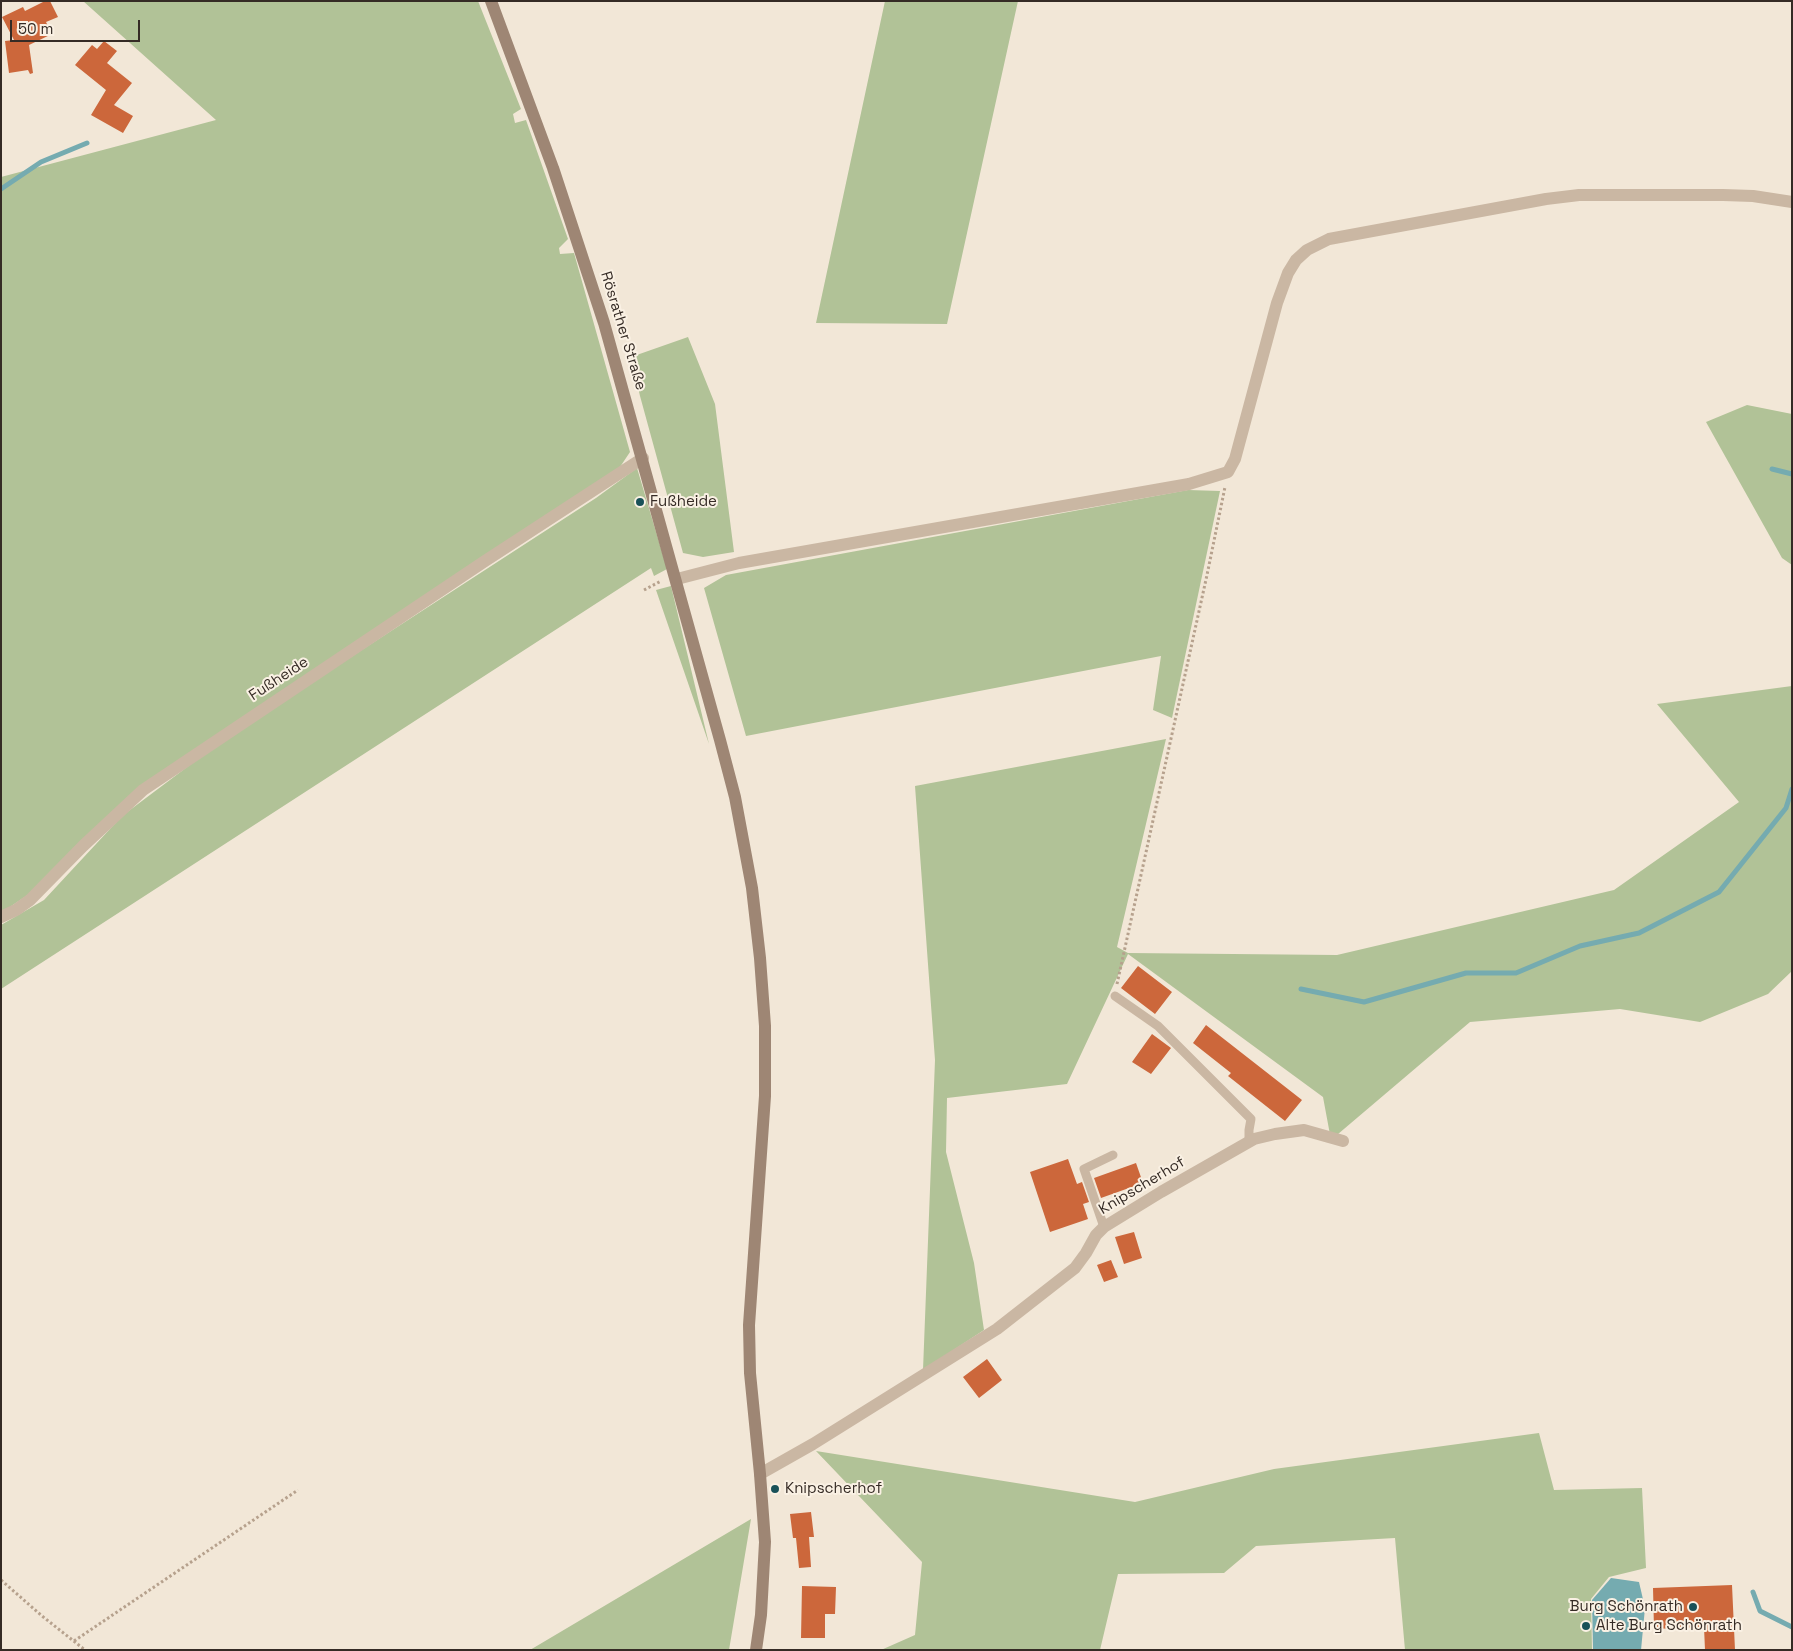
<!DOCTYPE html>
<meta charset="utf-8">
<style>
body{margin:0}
#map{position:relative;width:1793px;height:1651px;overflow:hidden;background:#f2e7d7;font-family:"Space Grotesk",sans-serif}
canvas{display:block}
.frame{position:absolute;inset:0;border:2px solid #352b25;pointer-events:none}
.scale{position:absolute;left:10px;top:20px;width:130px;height:22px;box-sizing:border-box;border:2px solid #352b25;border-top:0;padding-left:6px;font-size:15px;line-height:18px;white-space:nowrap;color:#352b25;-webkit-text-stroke:4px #faf1e4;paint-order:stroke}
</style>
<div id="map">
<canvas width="1793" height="1651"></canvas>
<div class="frame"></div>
<div class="scale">50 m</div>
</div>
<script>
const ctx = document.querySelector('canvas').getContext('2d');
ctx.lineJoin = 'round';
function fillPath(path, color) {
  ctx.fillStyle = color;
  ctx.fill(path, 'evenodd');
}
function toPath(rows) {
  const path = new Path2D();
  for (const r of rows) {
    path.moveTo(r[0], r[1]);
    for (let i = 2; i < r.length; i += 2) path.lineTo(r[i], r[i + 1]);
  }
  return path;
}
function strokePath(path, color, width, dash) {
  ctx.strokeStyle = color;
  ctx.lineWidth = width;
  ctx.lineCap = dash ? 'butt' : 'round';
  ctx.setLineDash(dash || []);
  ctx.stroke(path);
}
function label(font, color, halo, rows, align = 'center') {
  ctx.font = font + ' "Space Grotesk",sans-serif';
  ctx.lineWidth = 4;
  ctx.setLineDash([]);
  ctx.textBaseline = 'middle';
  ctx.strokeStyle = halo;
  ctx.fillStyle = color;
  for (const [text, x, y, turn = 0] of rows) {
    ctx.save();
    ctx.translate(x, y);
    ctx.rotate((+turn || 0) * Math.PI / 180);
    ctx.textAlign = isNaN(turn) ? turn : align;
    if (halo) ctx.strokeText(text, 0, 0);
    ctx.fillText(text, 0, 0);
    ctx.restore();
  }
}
fillPath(toPath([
 [83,1,478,1,521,109,513,114,515,123,526,120,568,239,559,248,560,254,574,253,630,452,620,467,140,786,38,888,1,913,1,177,216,120],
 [885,1,1018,1,947,324,816,323],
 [688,337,715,404,734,552,703,557,683,553,640,396,631,357],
 [1747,405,1792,414,1792,565,1782,558,1706,422],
 [637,468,667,569,654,576,651,568,1,989,1,925,44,900,122,816,223,740,596,498],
 [1188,490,1220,491,1172,718,1153,710,1161,656,746,736,704,588,726,575],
 [671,586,709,744,656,590],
 [1792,686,1792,971,1768,994,1700,1022,1620,1009,1470,1022,1331,1140,1323,1097,1128,954,1067,1084,947,1098,946,1152,974,1263,984,1330,923,1370,935,1060,915,786,1166,739,1117,947,1128,953,1337,955,1614,890,1739,802,1657,704],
 [1539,1433,1554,1490,1642,1488,1646,1568,1609,1577,1591,1599,1592,1650,1405,1650,1395,1538,1256,1546,1224,1573,1118,1574,1100,1650,881,1650,915,1635,922,1562,816,1451,1135,1502,1274,1469],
 [751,1519,729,1650,530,1650]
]), '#b1c297');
fillPath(toPath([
 [1611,1578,1639,1582,1645,1608,1641,1650,1593,1650,1592,1600]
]), '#75abb0');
strokePath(toPath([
 [1,189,41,162,87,143],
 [1772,469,1792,474],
 [1301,989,1364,1002,1466,973,1516,973,1580,946,1639,933,1719,892,1786,808,1792,789],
 [1753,1592,1760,1611,1792,1627]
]), '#75abb0', 5);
fillPath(toPath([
 [45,1,50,1,58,17,46,22,52,34,29,45,33,73,30,74,28,70,9,73,5,41,14,40,2,17,23,7,25,11],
 [104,41,117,51,107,63,132,83,114,105,133,116,123,133,91,115,106,90,75,65,92,45,97,49],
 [1138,966,1172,992,1155,1014,1121,988],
 [1206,1025,1302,1100,1285,1121,1228,1076,1231,1073,1193,1043],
 [1152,1034,1171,1048,1151,1074,1132,1062],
 [1068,1159,1077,1184,1082,1182,1089,1202,1083,1204,1088,1219,1050,1232,1030,1172],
 [1136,1163,1143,1183,1101,1198,1094,1178],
 [1134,1232,1142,1258,1124,1264,1115,1237],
 [1111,1260,1118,1277,1104,1282,1097,1265],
 [987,1359,1002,1380,979,1398,963,1377],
 [811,1512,814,1537,809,1537,811,1567,799,1568,796,1538,793,1538,790,1514],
 [1732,1585,1735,1650,1705,1650,1704,1627,1654,1629,1653,1588],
 [802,1586,836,1587,835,1614,825,1614,825,1638,801,1638]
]), '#cc673b');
strokePath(toPath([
 [644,590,661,581],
 [1117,984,1207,575,1225,487],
 [1,1580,42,1616,85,1650],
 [74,1641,298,1490]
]), '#b6a18d', 3, [2.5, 2.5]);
strokePath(toPath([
 [1115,996,1158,1026,1251,1119,1249,1130,1249,1142],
 [1104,1227,1084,1169,1113,1155]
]), '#cab7a3', 9);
strokePath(toPath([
 [677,579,739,563,1189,484,1228,472,1235,459,1277,303,1288,273,1296,260,1307,250,1329,239,1546,199,1579,195,1723,195,1753,196,1792,202],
 [1,917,16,910,30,900,83,846,143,790,485,561,643,458],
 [760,1474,813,1444,997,1329,1075,1268,1086,1253,1096,1235,1104,1227,1161,1192,1254,1139,1275,1134,1304,1130,1343,1141]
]), '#cab7a3', 12);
strokePath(toPath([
 [491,1,553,168,604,323,720,740,735,797,752,888,760,958,765,1026,765,1096,749,1325,750,1373,760,1474,765,1542,761,1615,756,1650]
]), '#9e8674', 12);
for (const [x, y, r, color] of [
 [640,502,5,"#195158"],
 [775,1489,5,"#195158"],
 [1693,1607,5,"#195158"],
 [1586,1626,5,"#195158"]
]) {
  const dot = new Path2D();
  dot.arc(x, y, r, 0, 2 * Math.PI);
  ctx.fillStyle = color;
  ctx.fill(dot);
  strokePath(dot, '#faf1e4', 2);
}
label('15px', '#352b25', '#faf1e4', [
 ["Rösrather Straße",623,331,73],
 ["Fußheide",279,679,-33],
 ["Knipscherhof",1142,1186,-31]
]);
label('15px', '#352b25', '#faf1e4', [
 ["Fußheide",650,502],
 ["Knipscherhof",785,1489],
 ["Burg Schönrath",1683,1607,"right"],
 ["Alte Burg Schönrath",1596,1626]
], 'left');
</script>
